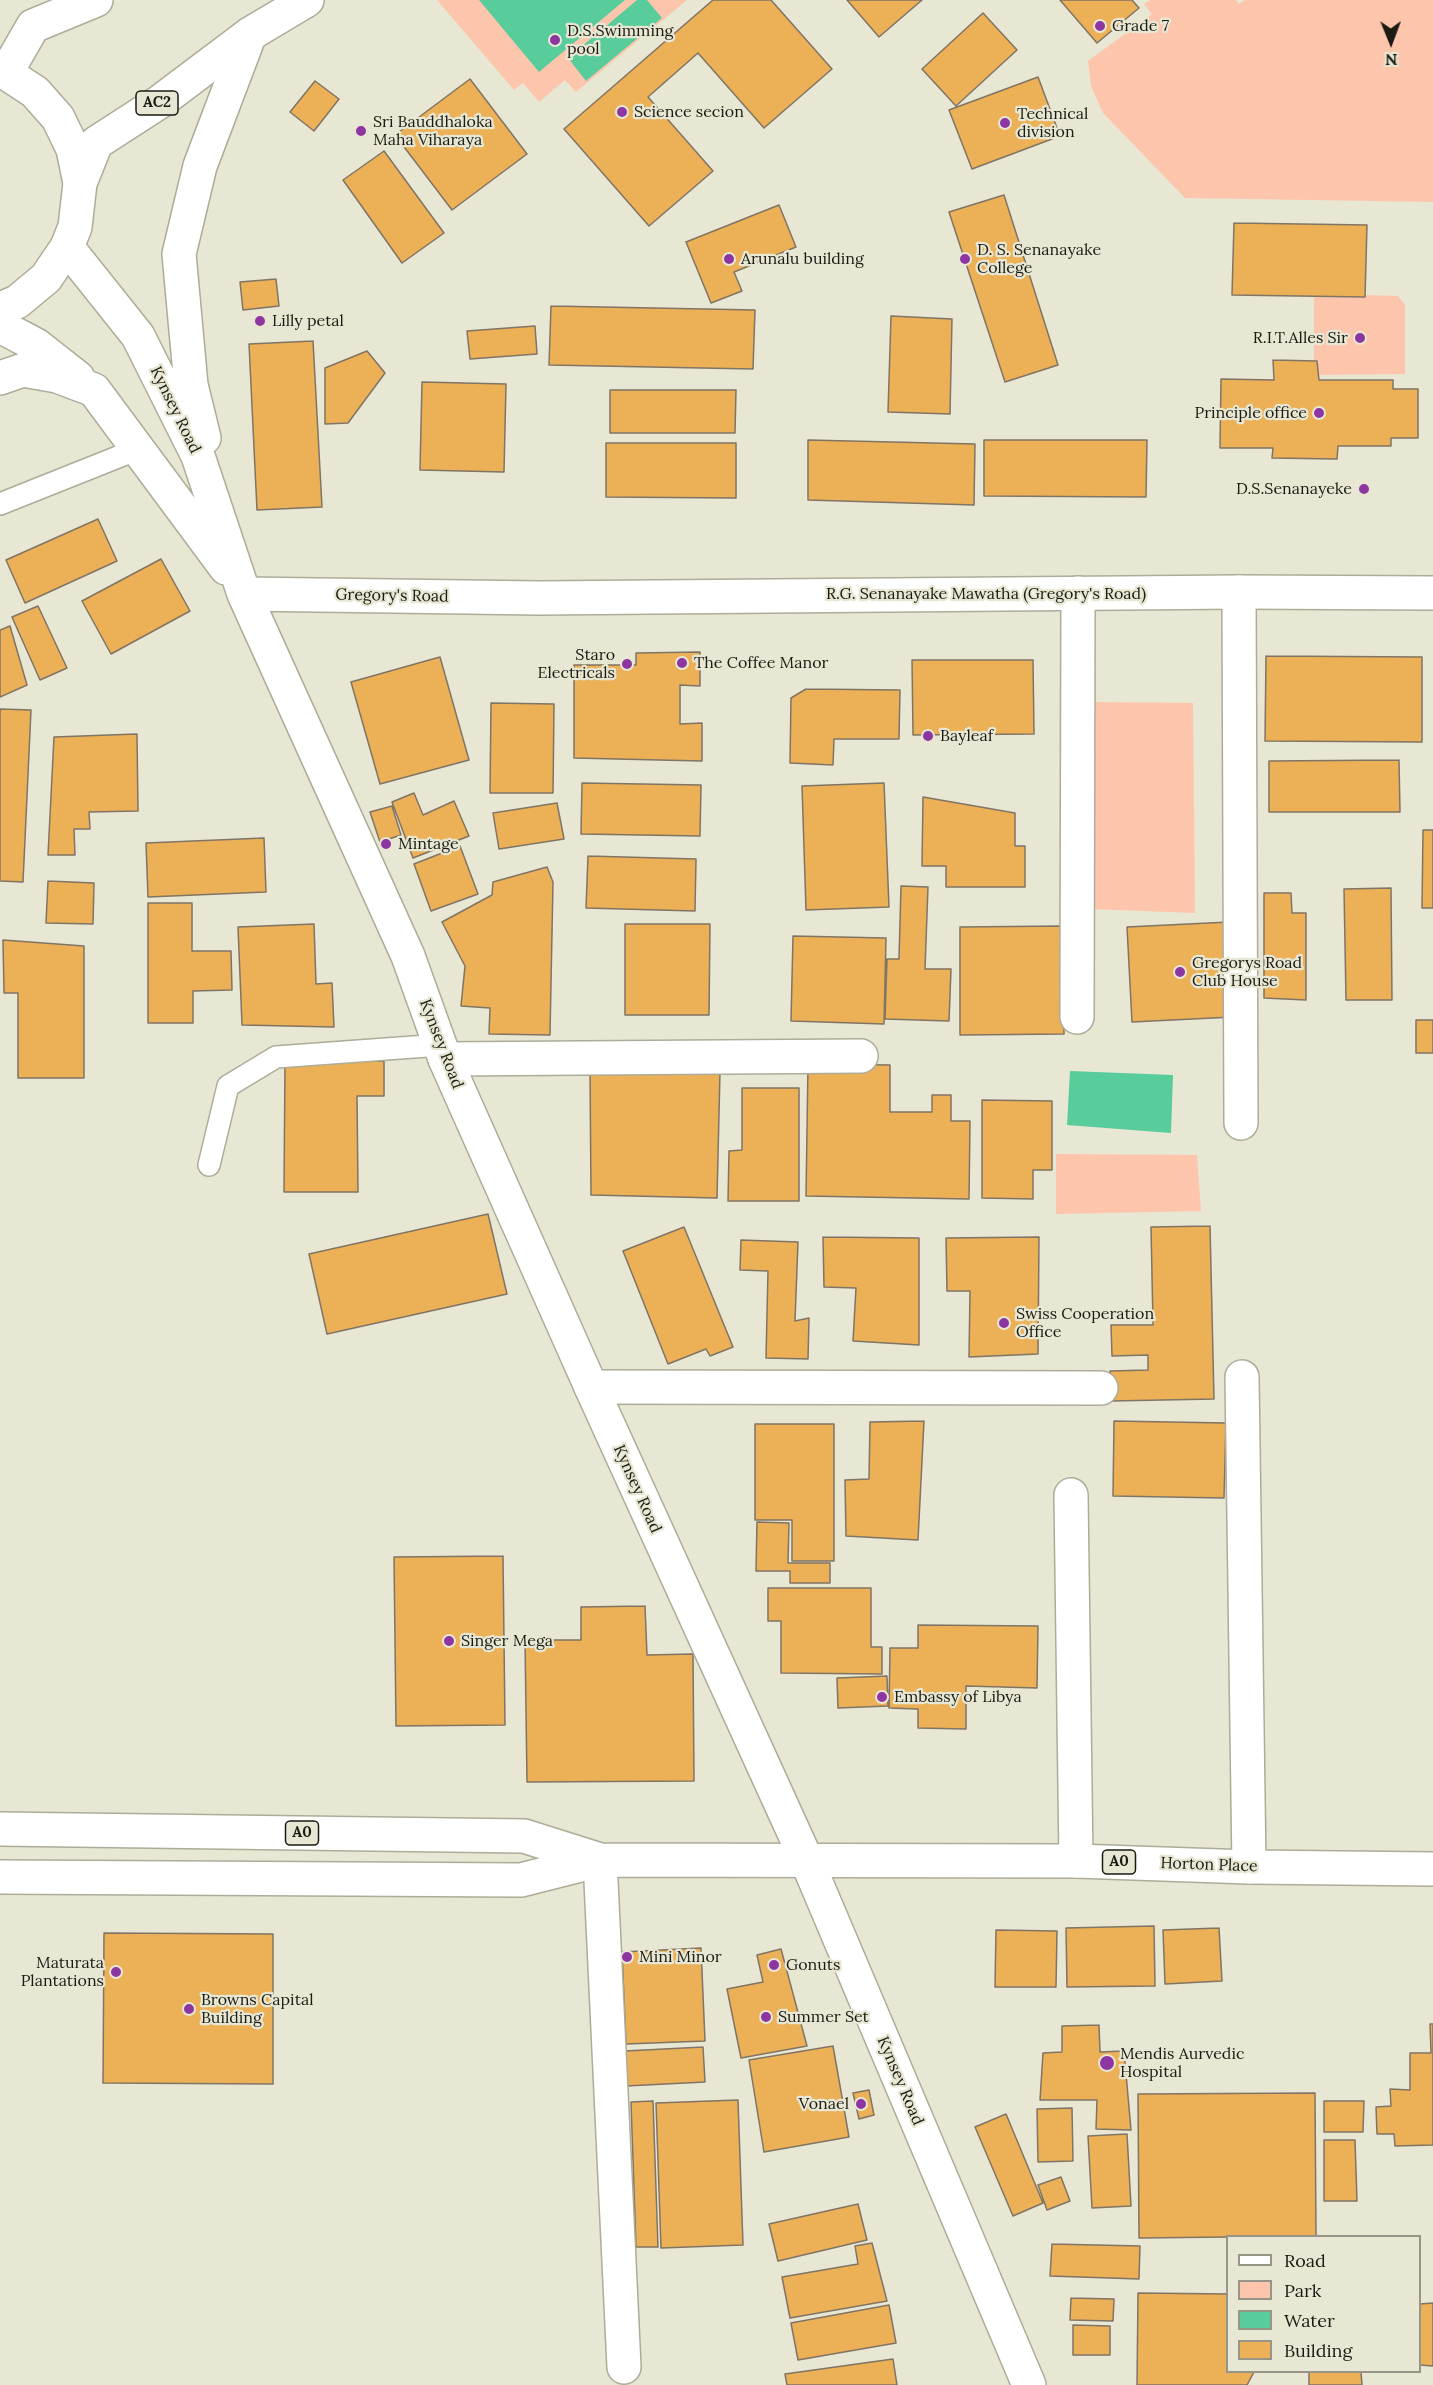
<!DOCTYPE html>
<style>
body{margin:0}
#map{position:relative;width:1433px;height:2385px;overflow:hidden;background:#e8e7d3;font-family:Lora,serif}
canvas{display:block}
.legend{position:absolute;left:1226px;top:2235px;width:195px;height:138px;box-sizing:border-box;background:#e8e7d3;border:2px solid #969587;margin:0;padding:8px 10px;list-style:none;font-size:18px;color:#1b1b14}
.legend li{display:flex;align-items:center;gap:12px;height:30px}
.legend b{width:30px;border:2px solid #969587}
.north{position:absolute;left:1361px;top:12px;width:60px;height:60px;-webkit-text-stroke:4px #e8e7d3;paint-order:stroke;rotate:179deg;font-size:16px;font-weight:700;line-height:24px;text-align:center;color:#1b1b14}
.north::after{content:'';display:block;margin:auto;width:21px;height:27px;background:#1b1b14;clip-path:polygon(50% 0,100% 100%,50% 72%,0 100%)}
</style>
<div id="map">
<canvas width="1433" height="2385"></canvas>
<ul class="legend">
<li><b style="height:8px;background:#fff"></b>Road</li>
<li><b style="height:16px;background:#fdc6ac"></b>Park</li>
<li><b style="height:16px;background:#59cc9c"></b>Water</li>
<li><b style="height:16px;background:#ecb157"></b>Building</li>
</ul>
<div class="north">N</div>
</div>
<script>
const ctx = document.querySelector('canvas').getContext('2d');
ctx.lineJoin = 'round';
function fillPath(path, color) {
  ctx.fillStyle = color;
  ctx.fill(path, 'evenodd');
}
function toPath(rows) {
  const path = new Path2D();
  for (const r of rows) {
    path.moveTo(r[0], r[1]);
    for (let i = 2; i < r.length; i += 2) path.lineTo(r[i], r[i + 1]);
  }
  return path;
}
function strokePath(path, color, width, dash) {
  ctx.strokeStyle = color;
  ctx.lineWidth = width;
  ctx.lineCap = dash ? 'butt' : 'round';
  ctx.setLineDash(dash || []);
  ctx.stroke(path);
}
function label(font, color, halo, rows, align = 'center') {
  ctx.font = font + ' Lora,serif';
  ctx.lineWidth = 4.5;
  ctx.setLineDash([]);
  ctx.textBaseline = 'middle';
  ctx.strokeStyle = halo;
  ctx.fillStyle = color;
  for (const [text, x, y, turn = 0] of rows) {
    ctx.save();
    ctx.translate(x, y);
    ctx.rotate((+turn || 0) * Math.PI / 180);
    ctx.textAlign = isNaN(turn) ? turn : align;
    if (halo) ctx.strokeText(text, 0, 0);
    ctx.fillText(text, 0, 0);
    ctx.restore();
  }
}
fillPath(toPath([
 [437,0,687,0,576,92,565,80,539,102,523,83,514,90],
 [1150,0,1236,0,1239,4,1245,0,1433,0,1433,202,1185,198,1103,113,1091,86,1088,61,1152,14,1144,4],
 [1365,295,1398,296,1405,305,1405,374,1317,375,1317,361,1314,361,1314,296,1365,297],
 [1095,702,1193,703,1195,913,1091,909],
 [1056,1154,1197,1155,1201,1211,1056,1214]
]), '#fdc6ac');
fillPath(toPath([
 [479,0,625,0,539,72],
 [637,0,647,0,662,18,586,81,568,58],
 [1070,1071,1173,1075,1171,1133,1067,1125]
]), '#59cc9c');
const building = toPath([
 [713,0,771,0,832,69,764,128,698,53,648,97,713,171,649,226,564,129,713,0],
 [847,0,922,0,879,37,847,0],
 [1060,0,1132,0,1139,8,1097,43,1060,0],
 [983,13,1017,50,956,106,922,69,983,13],
 [1038,77,1060,136,972,169,949,110,1038,77],
 [470,79,527,154,452,210,395,135,470,79],
 [315,81,339,99,314,131,290,112,315,81],
 [384,151,444,233,402,263,343,180,384,151],
 [1004,195,1058,365,1005,382,949,212,1004,195],
 [779,205,796,247,734,272,742,291,711,303,686,242,779,205],
 [1234,223,1367,225,1365,297,1232,295,1234,223],
 [276,279,279,306,243,310,240,282,276,279],
 [551,306,755,310,753,369,549,365,551,306],
 [891,316,952,319,950,414,888,412,891,316],
 [535,326,537,354,470,359,467,331,535,326],
 [313,341,322,507,257,510,249,344,313,341],
 [367,351,385,373,348,423,325,424,325,368,367,351],
 [1273,360,1317,361,1319,380,1393,380,1393,389,1418,389,1418,438,1391,438,1391,446,1338,446,1337,459,1272,458,1273,448,1220,448,1221,379,1274,380,1273,360],
 [422,382,506,384,504,472,420,470,422,382],
 [610,390,736,390,735,433,610,433,610,390],
 [808,440,975,444,974,505,808,500,808,440],
 [984,440,1147,440,1146,497,984,496,984,440],
 [606,443,736,443,736,498,606,497,606,443],
 [98,519,117,561,25,603,6,560,98,519],
 [161,559,190,611,111,654,82,601,161,559],
 [38,606,67,668,40,680,12,617,38,606],
 [10,626,27,685,0,697,0,630,10,626],
 [700,652,700,686,680,685,680,724,702,723,702,761,574,758,574,665,636,665,636,653,700,652],
 [1266,656,1422,657,1422,742,1265,741,1266,656],
 [440,657,469,760,380,784,351,682,440,657],
 [912,660,1033,660,1034,734,913,735,912,660],
 [806,689,900,690,899,739,834,739,833,765,790,763,791,698,806,689],
 [491,703,554,704,553,793,490,793,491,703],
 [0,709,31,710,23,882,0,881,0,709],
 [137,734,138,811,89,812,90,829,74,829,75,855,48,855,54,737,137,734],
 [1399,760,1400,812,1269,812,1269,761,1399,760],
 [582,783,701,785,700,836,581,834,582,783],
 [884,783,889,907,806,910,802,786,884,783],
 [414,793,423,815,454,801,469,836,413,858,392,802,414,793],
 [923,797,1015,813,1015,846,1025,846,1025,887,946,887,946,866,922,866,923,797],
 [557,803,564,839,499,849,493,813,557,803],
 [392,806,401,835,380,842,370,812,392,806],
 [1423,830,1433,830,1433,908,1422,908,1423,830],
 [264,838,266,892,148,897,146,843,264,838],
 [460,846,478,894,431,911,414,864,460,846],
 [588,856,696,859,695,911,586,908,588,856],
 [547,867,553,882,550,1035,489,1034,490,1008,461,1006,465,966,442,922,492,895,493,882,547,867],
 [48,881,94,883,93,924,46,923,48,881],
 [901,886,928,887,925,969,951,969,949,1021,885,1019,887,959,899,959,901,886],
 [1391,888,1392,1000,1346,1000,1344,889,1391,888],
 [1264,893,1291,893,1292,913,1306,913,1306,1000,1264,998,1264,893],
 [148,903,192,903,192,951,231,951,232,990,193,991,193,1023,148,1023,148,903],
 [1229,922,1233,1017,1132,1022,1127,927,1229,922],
 [314,924,316,984,332,983,334,1027,242,1025,238,927,314,924],
 [625,924,710,924,709,1015,625,1015,625,924],
 [1063,926,1064,1034,960,1035,960,927,1063,926],
 [793,936,886,938,884,1024,791,1021,793,936],
 [3,940,84,946,84,1078,18,1078,18,993,4,993,3,940],
 [1416,1020,1433,1020,1433,1053,1416,1053,1416,1020],
 [285,1061,384,1061,384,1096,357,1096,358,1192,284,1192,285,1061],
 [808,1064,890,1065,890,1112,932,1112,932,1095,951,1095,951,1121,970,1121,969,1199,806,1196,808,1064],
 [590,1069,720,1072,717,1198,591,1195,590,1069],
 [742,1088,799,1088,799,1201,728,1201,729,1151,742,1150,742,1088],
 [982,1100,1052,1101,1052,1170,1033,1170,1033,1199,982,1198,982,1100],
 [488,1214,507,1294,327,1334,309,1254,488,1214],
 [1210,1226,1214,1399,1111,1401,1110,1371,1148,1370,1148,1355,1112,1356,1111,1325,1153,1325,1151,1227,1210,1226],
 [684,1227,733,1347,710,1356,706,1349,668,1364,623,1251,684,1227],
 [823,1237,919,1238,919,1345,853,1341,856,1288,824,1287,823,1237],
 [1039,1237,1038,1354,969,1357,970,1291,947,1291,946,1238,1039,1237],
 [741,1240,798,1242,795,1321,809,1318,808,1359,766,1358,768,1271,740,1270,741,1240],
 [924,1421,918,1540,846,1536,845,1480,869,1479,870,1422,924,1421],
 [1114,1421,1226,1423,1224,1498,1113,1496,1114,1421],
 [755,1424,834,1424,834,1561,792,1561,792,1520,755,1520,755,1424],
 [757,1522,789,1523,788,1563,830,1563,830,1583,790,1583,790,1571,756,1571,757,1522],
 [503,1556,505,1725,396,1726,394,1557,503,1556],
 [768,1588,871,1588,871,1647,882,1647,882,1674,781,1673,781,1621,768,1621,768,1588],
 [645,1606,647,1655,693,1654,694,1781,527,1782,525,1640,581,1640,581,1607,645,1606],
 [918,1625,1038,1626,1037,1688,966,1686,966,1729,918,1728,918,1709,889,1708,890,1648,918,1648,918,1625],
 [887,1676,888,1706,838,1708,837,1678,887,1676],
 [1154,1926,1155,1986,1067,1987,1066,1928,1154,1926],
 [1219,1928,1222,1981,1165,1984,1163,1930,1219,1928],
 [996,1930,1057,1931,1056,1987,995,1987,996,1930],
 [104,1933,273,1934,273,2084,103,2083,104,1933],
 [701,1948,705,2041,626,2044,622,1952,701,1948],
 [781,1949,807,2046,741,2058,727,1989,763,1982,757,1955,781,1949],
 [1430,2024,1433,2024,1433,2145,1395,2146,1394,2134,1377,2134,1376,2107,1391,2106,1390,2089,1410,2090,1410,2053,1431,2053,1430,2024],
 [1099,2025,1100,2052,1124,2051,1131,2130,1096,2129,1097,2100,1040,2100,1043,2053,1062,2052,1062,2026,1099,2025],
 [833,2046,849,2137,764,2152,749,2060,833,2046],
 [703,2047,705,2082,626,2086,625,2051,703,2047],
 [869,2090,874,2115,859,2119,853,2093,869,2090],
 [1315,2093,1316,2236,1139,2238,1138,2094,1315,2093],
 [738,2100,743,2245,661,2248,656,2103,738,2100],
 [653,2101,658,2247,636,2247,631,2102,653,2101],
 [1324,2101,1364,2101,1363,2132,1324,2132,1324,2101],
 [1072,2108,1073,2161,1038,2162,1037,2109,1072,2108],
 [1006,2114,1043,2203,1013,2216,975,2127,1006,2114],
 [1127,2134,1131,2206,1092,2208,1088,2136,1127,2134],
 [1324,2140,1355,2140,1357,2201,1324,2201,1324,2140],
 [1061,2177,1070,2201,1047,2210,1038,2185,1061,2177],
 [858,2204,867,2240,778,2261,769,2224,858,2204],
 [872,2243,887,2301,790,2318,782,2277,858,2264,855,2246,872,2243],
 [1052,2244,1140,2246,1139,2279,1050,2276,1052,2244],
 [1138,2293,1228,2294,1228,2372,1254,2372,1247,2385,1137,2385,1138,2293],
 [1071,2298,1114,2299,1113,2321,1070,2320,1071,2298],
 [1433,2303,1433,2366,1420,2365,1420,2304,1433,2303],
 [889,2305,896,2343,798,2360,791,2323,889,2305],
 [1073,2325,1110,2326,1110,2355,1073,2355,1073,2325],
 [893,2359,897,2385,787,2385,785,2374,893,2359],
 [1309,2372,1361,2372,1362,2385,1309,2385,1309,2372]
]);
fillPath(building, '#ecb157');
strokePath(building, '#807465', 1.5);
const service = toPath([
 [0,504,138,449],
 [209,1165,228,1086,276,1057,441,1045]
]);
const minor = toPath([
 [1239,592,1241,1123],
 [1077,1017,1078,593],
 [445,1059,861,1056],
 [1242,1377,1249,1867],
 [591,1387,1101,1388],
 [1071,1495,1076,1861],
 [600,1860,624,2367]
]);
const tertiary = toPath([
 [67,247,138,336,198,456,244,594,408,956,445,1059,591,1387,806,1859,1029,2385],
 [0,326,36,345,78,378],
 [0,378,23,370,57,376,94,390,226,568],
 [204,438,191,385,179,254,200,166,250,34],
 [244,594,539,598,1239,592,1433,593]
]);
const primary = toPath([
 [6,73,33,26,96,0],
 [80,183,96,143,161,101,250,34,307,0]
]);
const trunk = toPath([
 [0,71,6,73,35,92,58,118,73,149,80,183,75,227,67,247,46,278,17,302,0,309],
 [0,1829,524,1836,600,1860],
 [0,1877,521,1880,600,1860,1076,1861,1249,1867,1433,1869]
]);
strokePath(service, '#adac99', 24);
strokePath(minor, '#adac99', 36);
strokePath(tertiary, '#adac99', 36);
strokePath(primary, '#adac99', 36);
strokePath(trunk, '#adac99', 36);
strokePath(service, '#fff', 21);
strokePath(minor, '#fff', 33);
strokePath(tertiary, '#fff', 33);
strokePath(primary, '#fff', 33);
strokePath(trunk, '#fff', 33);
for (const [x, y, r, color] of [
 [1100,26,6,"#8d36a2"],
 [555,40,6,"#8d36a2"],
 [622,112,6,"#8d36a2"],
 [1005,123,6,"#8d36a2"],
 [361,131,6,"#8d36a2"],
 [729,259,6,"#8d36a2"],
 [965,259,6,"#8d36a2"],
 [260,321,6,"#8d36a2"],
 [1360,338,6,"#8d36a2"],
 [1319,413,6,"#8d36a2"],
 [1364,489,6,"#8d36a2"],
 [682,663,6,"#8d36a2"],
 [627,664,6,"#8d36a2"],
 [928,736,6,"#8d36a2"],
 [386,844,6,"#8d36a2"],
 [1180,972,6,"#8d36a2"],
 [1004,1323,6,"#8d36a2"],
 [449,1641,6,"#8d36a2"],
 [882,1697,6,"#8d36a2"],
 [627,1957,6,"#8d36a2"],
 [774,1965,6,"#8d36a2"],
 [116,1972,6,"#8d36a2"],
 [189,2009,6,"#8d36a2"],
 [766,2017,6,"#8d36a2"],
 [1107,2063,8,"#8d36a2"],
 [861,2104,6,"#8d36a2"]
]) {
  const dot = new Path2D();
  dot.arc(x, y, r, 0, 2 * Math.PI);
  ctx.fillStyle = color;
  ctx.fill(dot);
  strokePath(dot, '#e8e7d3', 2);
}
for (const [x, y, w] of [
 [157,103,42],
 [302,1833,33],
 [1119,1862,33]
]) {
  const box = new Path2D();
  box.roundRect(x - w / 2, y - 12, w, 24, 4.5);
  ctx.fillStyle = '#e8e7d3';
  ctx.fill(box);
  strokePath(box, '#1b1b14', 1.5);
}
label('bold 15px', '#1b1b14', null, [
 ["AC2",157,103],
 ["A0",302,1833],
 ["A0",1119,1862]
]);
label('16px', '#1b1b14', '#e8e7d3', [
 ["Grade 7",1112,26],
 ["D.S.Swimming",567,31],
 ["pool",567,49],
 ["Science secion",634,112],
 ["Technical",1017,114],
 ["division",1017,132],
 ["Sri Bauddhaloka",373,122],
 ["Maha Viharaya",373,140],
 ["D. S. Senanayake",977,250],
 ["College",977,268],
 ["Arunalu building",741,259],
 ["Lilly petal",272,321],
 ["R.I.T.Alles Sir",1348,338,"right"],
 ["Principle office",1307,413,"right"],
 ["D.S.Senanayeke",1352,489,"right"],
 ["Staro",615,655,"right"],
 ["Electricals",615,673,"right"],
 ["The Coffee Manor",694,663],
 ["Bayleaf",940,736],
 ["Mintage",398,844],
 ["Gregorys Road",1192,963],
 ["Club House",1192,981],
 ["Swiss Cooperation",1016,1314],
 ["Office",1016,1332],
 ["Singer Mega",461,1641],
 ["Embassy of Libya",894,1697],
 ["Mini Minor",639,1957],
 ["Maturata",104,1963,"right"],
 ["Plantations",104,1981,"right"],
 ["Gonuts",786,1965],
 ["Browns Capital",201,2000],
 ["Building",201,2018],
 ["Summer Set",778,2017],
 ["Mendis Aurvedic",1120,2054],
 ["Hospital",1120,2072],
 ["Vonael",849,2104,"right"]
], 'left');
label('16px', '#1b1b14', '#e8e7d3', [
 ["Kynsey Road",175,410,64],
 ["R.G. Senanayake Mawatha (Gregory's Road)",986,594],
 ["Gregory's Road",392,596,1],
 ["Kynsey Road",441,1044,69],
 ["Kynsey Road",637,1489,66],
 ["Horton Place",1209,1865,2],
 ["Kynsey Road",900,2081,67]
]);
</script>
